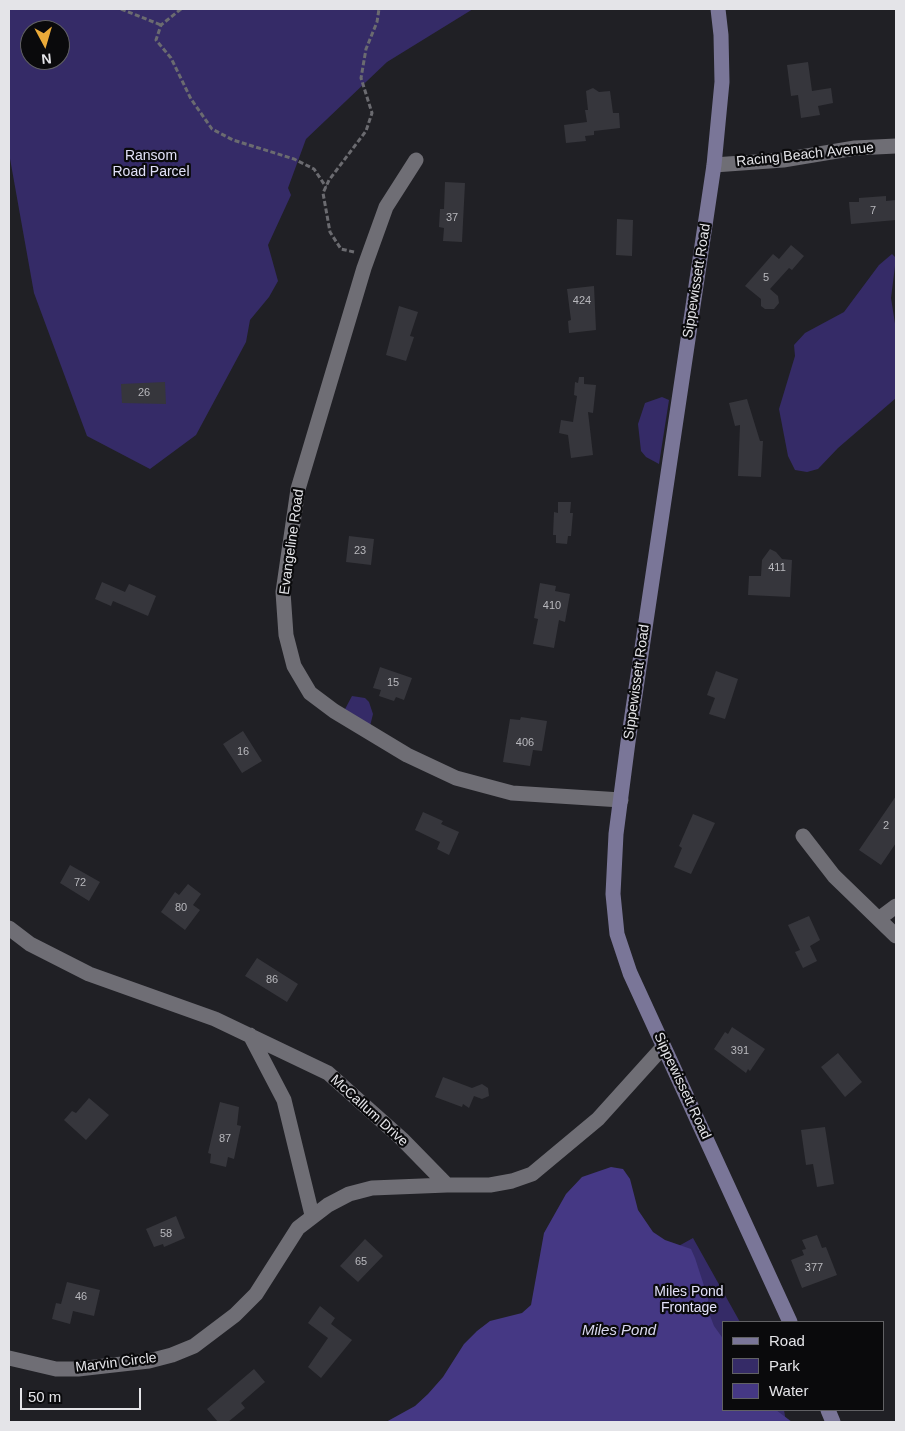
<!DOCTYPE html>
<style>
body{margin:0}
#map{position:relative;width:905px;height:1431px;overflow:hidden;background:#202025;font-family:Helvetica,sans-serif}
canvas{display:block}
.frame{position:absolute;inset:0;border:10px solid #e4e4e8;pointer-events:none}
.legend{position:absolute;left:722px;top:1321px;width:162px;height:90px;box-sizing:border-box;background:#0a0a0c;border:1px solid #616164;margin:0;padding:6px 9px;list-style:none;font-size:15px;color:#e4e4e8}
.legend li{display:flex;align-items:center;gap:10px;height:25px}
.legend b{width:25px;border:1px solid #616164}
.north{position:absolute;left:20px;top:20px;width:50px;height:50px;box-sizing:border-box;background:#0a0a0c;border:1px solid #616164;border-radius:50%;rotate:174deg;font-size:14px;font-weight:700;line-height:20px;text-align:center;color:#e4e4e8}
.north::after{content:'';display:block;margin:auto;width:18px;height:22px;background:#eaaa39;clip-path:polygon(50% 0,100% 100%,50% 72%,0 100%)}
.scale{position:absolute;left:20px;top:1388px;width:121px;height:22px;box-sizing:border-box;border:2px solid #e4e4e8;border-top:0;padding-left:6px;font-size:15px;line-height:18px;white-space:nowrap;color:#e4e4e8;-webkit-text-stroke:4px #0a0a0c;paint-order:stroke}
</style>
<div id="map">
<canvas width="905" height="1431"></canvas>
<div class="frame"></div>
<ul class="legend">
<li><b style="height:6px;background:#7a7698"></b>Road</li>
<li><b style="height:14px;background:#352b67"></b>Park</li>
<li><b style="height:14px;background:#453884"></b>Water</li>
</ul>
<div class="north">N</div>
<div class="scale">50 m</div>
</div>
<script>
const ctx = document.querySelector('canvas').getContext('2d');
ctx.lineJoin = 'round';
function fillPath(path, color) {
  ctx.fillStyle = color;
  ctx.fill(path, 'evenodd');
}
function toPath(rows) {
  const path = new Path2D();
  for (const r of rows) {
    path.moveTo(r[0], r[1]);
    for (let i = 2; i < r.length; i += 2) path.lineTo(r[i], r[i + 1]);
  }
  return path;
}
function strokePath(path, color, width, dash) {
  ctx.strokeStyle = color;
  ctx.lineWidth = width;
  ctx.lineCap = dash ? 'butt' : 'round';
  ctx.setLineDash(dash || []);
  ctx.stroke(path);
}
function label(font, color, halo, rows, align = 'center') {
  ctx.font = font + ' Helvetica,sans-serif';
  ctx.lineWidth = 4.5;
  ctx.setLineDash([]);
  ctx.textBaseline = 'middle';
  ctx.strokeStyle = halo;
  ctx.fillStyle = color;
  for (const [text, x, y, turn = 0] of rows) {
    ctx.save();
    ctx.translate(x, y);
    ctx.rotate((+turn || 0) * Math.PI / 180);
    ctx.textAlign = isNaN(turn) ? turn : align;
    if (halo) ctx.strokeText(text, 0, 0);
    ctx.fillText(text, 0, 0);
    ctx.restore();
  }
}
fillPath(toPath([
 [9,9,473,9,387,62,306,139,288,188,291,195,268,245,278,281,269,297,250,320,246,342,196,435,150,469,87,436,34,293,9,153],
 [30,30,60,30,60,60,30,60],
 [892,254,896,258,891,298,896,330,896,398,838,448,818,469,807,472,795,470,788,456,779,409,795,356,794,345,805,333,844,312,879,265],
 [662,397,669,400,659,464,646,457,641,451,638,424,645,403],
 [352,696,365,698,369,702,373,714,370,726,344,711],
 [693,1238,740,1322,724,1322,724,1410,784,1410,786,1422,718,1422,634,1271]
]), '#352b67');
fillPath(toPath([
 [611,1167,623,1169,630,1179,638,1210,653,1232,665,1240,691,1249,695,1258,708,1298,709,1313,714,1326,724,1340,724,1410,776,1410,792,1422,386,1422,415,1406,428,1394,443,1377,464,1344,477,1331,490,1321,522,1313,531,1305,544,1233,566,1194,582,1177]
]), '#453884');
fillPath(toPath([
 [808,62,812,91,831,88,833,103,818,106,820,115,801,118,798,95,791,96,787,65],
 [593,88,599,92,610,91,613,113,619,113,620,128,594,131,594,135,585,136,586,141,566,143,564,125,587,122,585,110,588,110,586,91],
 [445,182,465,183,462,242,443,241,444,228,439,227,440,209,444,209],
 [886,196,886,201,896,200,896,220,851,224,849,202,859,202,859,198],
 [617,219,633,220,632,256,616,255],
 [791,245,804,256,792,270,789,268,770,289,778,296,779,303,774,309,765,309,761,306,761,299,745,286,773,254,779,259],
 [594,286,596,330,569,333,568,321,571,320,567,289],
 [399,306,418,312,410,336,414,337,406,361,386,355],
 [579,377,584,377,584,384,596,385,593,413,588,412,593,455,571,458,568,435,559,433,561,420,573,422,577,396,574,395,575,382,578,383],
 [165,382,166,404,122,403,121,384],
 [747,399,760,441,763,441,761,477,738,476,740,425,735,426,729,403],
 [558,502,571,502,570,513,573,513,571,536,568,536,567,544,556,543,556,535,553,535,554,512,558,513],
 [349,536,374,539,371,565,346,562],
 [770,549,776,552,782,559,792,560,790,597,748,595,749,576,761,576,762,560],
 [102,582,125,592,129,584,156,596,148,616,113,601,111,606,95,599],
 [540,583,556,586,555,591,570,594,565,622,559,620,554,648,533,644,538,619,534,618],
 [380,667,412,678,404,700,396,697,394,701,379,696,381,690,373,688],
 [716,671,738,679,725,719,709,714,715,698,707,695],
 [521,717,547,721,542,751,533,750,530,766,503,762,510,719,520,720],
 [243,731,262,761,242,773,223,744],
 [896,796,896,843,881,865,859,850],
 [423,812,443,821,441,824,459,832,449,855,437,849,440,842,415,830],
 [693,814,715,823,691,874,674,867,682,848,679,846],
 [70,865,100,882,89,901,60,883],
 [188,884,201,894,193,905,200,910,185,930,161,912,175,892,179,895],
 [809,916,820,940,810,946,817,961,803,968,795,952,800,950,788,925],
 [257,958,298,984,287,1002,245,976],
 [732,1027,765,1049,750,1071,748,1069,746,1073,714,1049,725,1032,728,1034],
 [838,1053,862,1082,845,1097,821,1067],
 [443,1077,472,1088,482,1084,488,1088,489,1096,482,1099,474,1096,469,1108,463,1104,462,1107,435,1097],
 [89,1098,109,1115,86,1140,64,1120,72,1111,76,1113],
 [220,1102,239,1107,237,1125,241,1126,234,1159,228,1157,226,1167,210,1163,211,1154,208,1153],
 [825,1127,834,1184,817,1187,813,1164,806,1165,801,1130],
 [176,1216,185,1238,164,1247,163,1244,154,1247,146,1229],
 [817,1235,822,1248,826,1247,837,1275,802,1288,791,1260,804,1255,802,1250,806,1249,802,1240],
 [365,1239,383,1256,358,1282,340,1266],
 [67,1282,100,1290,94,1316,73,1311,70,1324,52,1319,56,1303,61,1304],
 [320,1306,335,1318,331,1324,352,1340,321,1378,308,1367,328,1338,308,1323],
 [254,1369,265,1382,241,1403,245,1408,228,1422,218,1422,207,1409]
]), '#36363c');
strokePath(toPath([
 [121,9,161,25],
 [181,9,161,25,156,40,171,58,191,99,212,129,233,140,294,159,314,169,326,187],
 [354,252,341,249,330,232,323,193,329,180,366,131,372,113,361,78,366,49,377,22,379,9]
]), '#6b6b70', 3, [5, 2.5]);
strokePath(toPath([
 [416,160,386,207,364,268,298,489,283,592,286,635,294,666,310,693,334,711,407,755,456,778,512,793,621,800],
 [714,165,783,160,855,148,896,146],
 [803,836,834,876,896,936],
 [880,918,896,906],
 [9,928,30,944,89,974,215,1019,328,1073,402,1139,447,1185,490,1185,512,1181,532,1174,598,1119,663,1047],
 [250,1035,284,1100,312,1215],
 [9,1358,56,1369,78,1369,149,1361,172,1355,194,1346,235,1315,256,1294,298,1228,328,1205,349,1194,372,1188,447,1185]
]), '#6f6e75', 15);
strokePath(toPath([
 [718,9,721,35,722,82,714,165,628,742,616,834,613,894,617,934,630,973,790,1322],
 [828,1410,833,1422]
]), '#7a7698', 15);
label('11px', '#b8b8bd', null, [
 ["7",873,211],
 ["37",452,218],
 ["5",766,278],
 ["424",582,301],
 ["26",144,393],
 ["23",360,551],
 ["411",777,568],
 ["410",552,606],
 ["15",393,683],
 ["406",525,743],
 ["16",243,752],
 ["2",886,826],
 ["72",80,883],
 ["80",181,908],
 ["86",272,980],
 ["391",740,1051],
 ["87",225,1139],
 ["58",166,1234],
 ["65",361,1262],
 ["377",814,1268],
 ["46",81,1297]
]);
label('14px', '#e4e4e8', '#0a0a0c', [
 ["Racing Beach Avenue",805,155,-6],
 ["Sippewissett Road",697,281,-81],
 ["Evangeline Road",292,542,-82],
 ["Sippewissett Road",637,682,-82],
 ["Sippewissett Road",682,1086,65],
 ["McCallum Drive",369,1111,42],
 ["Marvin Circle",116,1363,-7]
]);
label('14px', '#e2e1f8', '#0a0a0c', [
 ["Ransom",151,156],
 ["Road Parcel",151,172],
 ["Miles Pond",689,1292],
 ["Frontage",689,1308]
]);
label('italic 15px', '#dbdaf1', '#0a0a0c', [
 ["Miles Pond",619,1331]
]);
</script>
